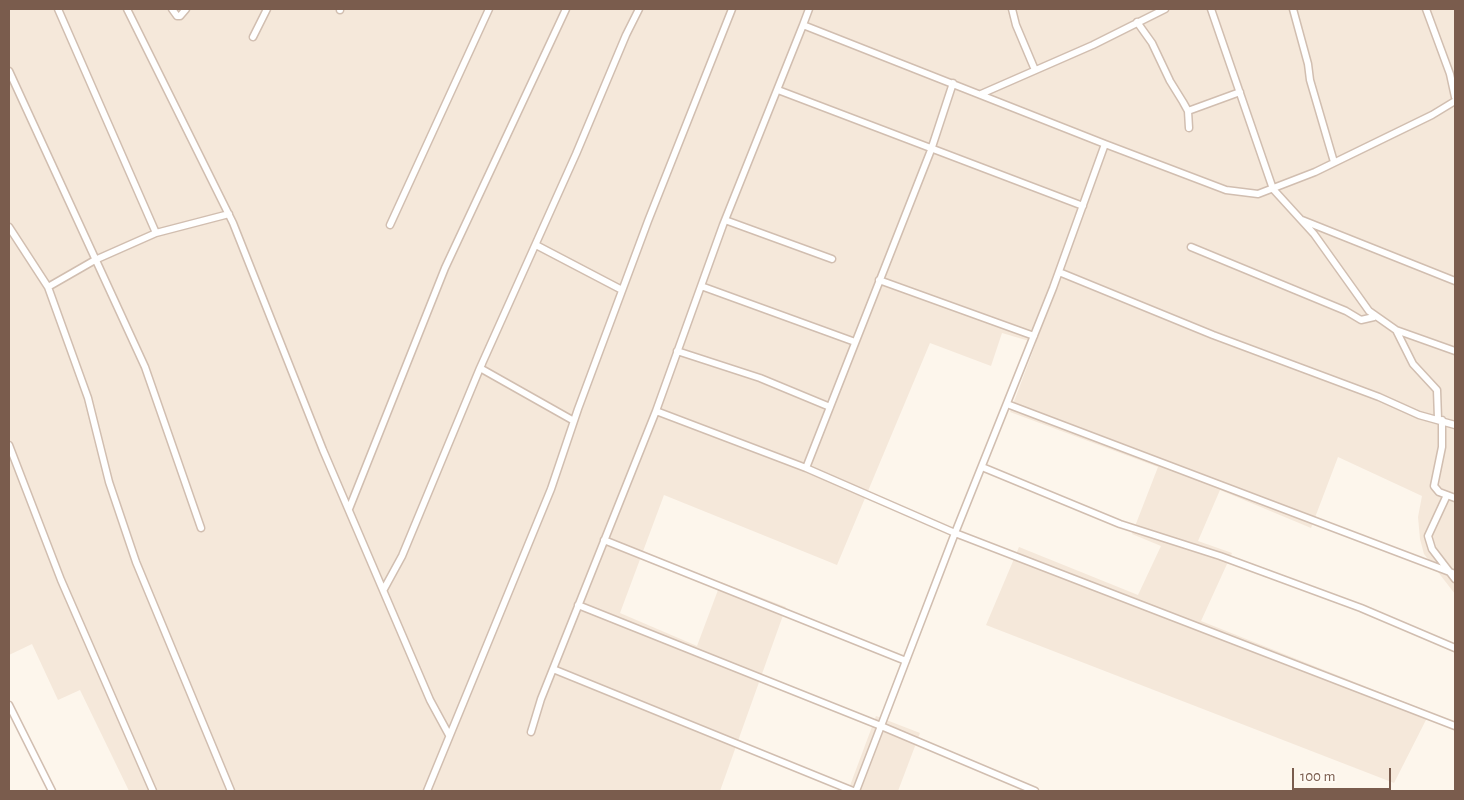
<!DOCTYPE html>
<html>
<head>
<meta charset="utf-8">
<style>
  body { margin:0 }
  #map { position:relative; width:1464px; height:800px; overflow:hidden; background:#fdf6ec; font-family:"Alegreya Sans",sans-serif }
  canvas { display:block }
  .frame { position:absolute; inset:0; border:10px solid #7a5c4d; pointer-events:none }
  .scale { position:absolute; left:1292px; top:768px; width:99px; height:22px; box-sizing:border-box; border:2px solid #7a5c4d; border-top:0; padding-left:6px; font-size:15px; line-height:18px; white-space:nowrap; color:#7a5c4d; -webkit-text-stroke:4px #fffaf3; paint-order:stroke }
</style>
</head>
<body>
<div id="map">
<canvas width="1464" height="800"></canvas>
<div class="frame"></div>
<div class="scale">100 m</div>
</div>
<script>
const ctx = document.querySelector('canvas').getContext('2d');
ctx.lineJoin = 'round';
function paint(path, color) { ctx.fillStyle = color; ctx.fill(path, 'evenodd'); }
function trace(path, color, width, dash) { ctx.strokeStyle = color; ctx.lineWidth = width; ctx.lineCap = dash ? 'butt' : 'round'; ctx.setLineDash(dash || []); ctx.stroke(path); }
paint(new Path2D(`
  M9,9h1446v585l-31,-40 -4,-15 -2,-22 4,-21 -84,-39 -27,71 -91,-38 -22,51 34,12 -31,68 229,91 -36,71 -408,-158 33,-78 119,48 23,-49 -29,-12 26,-67 -148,-55 26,-69 -34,-10 -11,33 -61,-23 -93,222 -173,-70 -44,118 77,33 24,-64 65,25 -66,184h-591l-49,-101 -22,10 -26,-56 -23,11z
  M876,716l44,17 -22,58h-50z`), '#f5e8da');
const minor = new Path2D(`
  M58,9l98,224 73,-19
  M127,9l106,214 90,227 107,250 19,35
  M172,9l5,7h3l6,-7
  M809,9l-6,16 302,119 -52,144 -98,245 -99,258
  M1012,9l4,16 19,45
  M1211,9l62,180 41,45 55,77 27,19 17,34 24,26 1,29
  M1293,9l15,55 2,16 24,82
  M1426,9l24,65 5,23
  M340,10v-1
  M1137,22l15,21 18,38 13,21 5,9 1,17
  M253,37l14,-28
  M9,71l136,296 56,161
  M953,83l-22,67 -125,318 149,65 500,193
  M778,90l305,116
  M981,94l112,-49 72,-36
  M1188,111l52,-19
  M1105,144l121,46 32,4 57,-22 117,-57 23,-14
  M725,220l107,39
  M1302,220l153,61
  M390,225l99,-216
  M9,227l39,60 47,-27 61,-27
  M536,245l86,45
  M1191,247l155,64 15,9 13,-3
  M1059,272l154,63 166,62 40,18 36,10
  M879,280l155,56
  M701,286l154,56
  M48,287l40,111 21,84 27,80 95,229
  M1396,330l59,21
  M677,351l83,27 70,29
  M482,364l-2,4 94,53
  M1007,404l448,170
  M656,411l67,-186 80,-200
  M1442,420v27l-8,39 5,6 16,6
  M9,445l52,135 92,211
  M982,467l138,57 100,32 141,52 94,40
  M1447,495l-19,41 4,13 23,30
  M349,509l96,-241 121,-259
  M604,540l302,121
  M384,589l18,-33 78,-188 96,-214 50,-119 13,-26
  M578,605l303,121 154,65
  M553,669l300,122
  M9,705l43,86
  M531,732l10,-33 115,-288 150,57
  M427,791l124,-302 27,-80 70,-188 84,-212`);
trace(minor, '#d1beb0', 9);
trace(minor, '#fff', 6);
</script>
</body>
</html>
